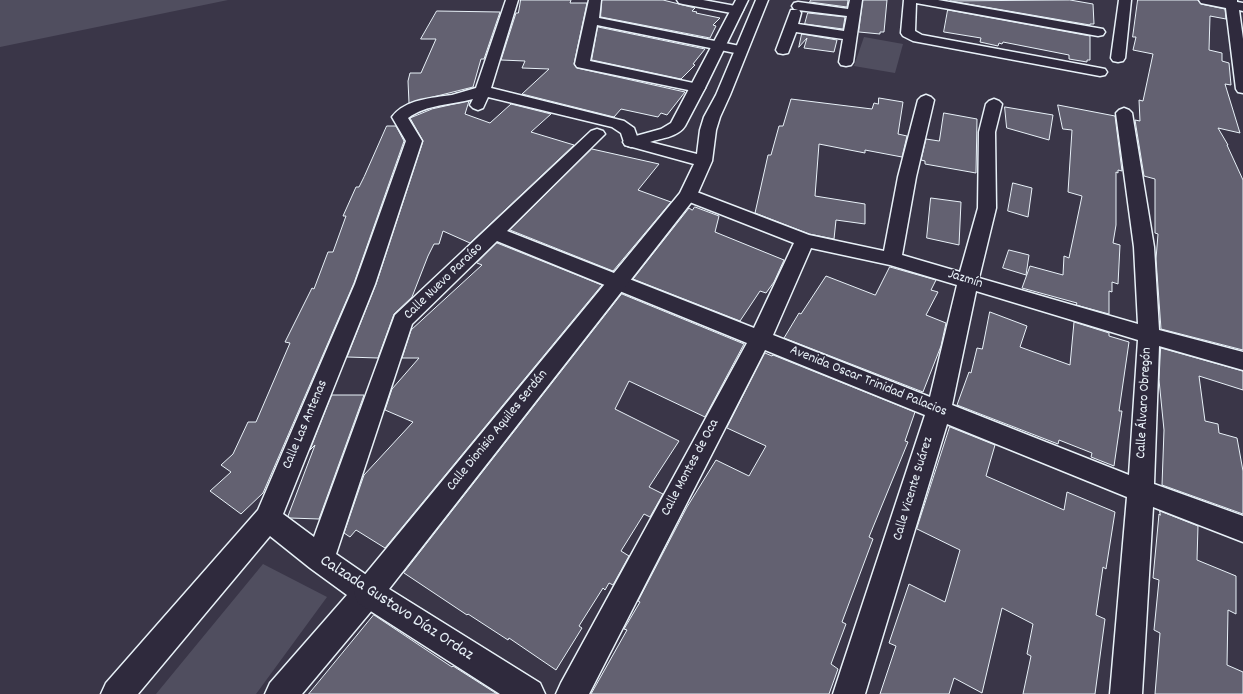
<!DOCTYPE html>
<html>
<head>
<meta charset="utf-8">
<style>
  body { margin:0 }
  canvas { display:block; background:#3a3648 }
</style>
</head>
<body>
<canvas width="1243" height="694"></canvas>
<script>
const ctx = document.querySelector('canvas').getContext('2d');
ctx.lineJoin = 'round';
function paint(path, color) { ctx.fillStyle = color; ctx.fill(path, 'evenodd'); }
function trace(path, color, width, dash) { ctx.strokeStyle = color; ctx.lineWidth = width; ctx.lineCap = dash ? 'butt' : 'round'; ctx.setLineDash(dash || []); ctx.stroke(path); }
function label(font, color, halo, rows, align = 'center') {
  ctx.font = font + ' Dekko,sans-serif'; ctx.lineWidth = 3; ctx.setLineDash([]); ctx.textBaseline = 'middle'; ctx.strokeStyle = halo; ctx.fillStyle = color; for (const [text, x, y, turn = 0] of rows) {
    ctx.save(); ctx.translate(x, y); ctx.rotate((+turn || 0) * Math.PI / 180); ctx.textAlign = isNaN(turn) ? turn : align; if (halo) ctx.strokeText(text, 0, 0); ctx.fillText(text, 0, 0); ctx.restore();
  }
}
paint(new Path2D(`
  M0,0h228l-228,47z
  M864,37l39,7 -8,29 -41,-7z
  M263,564l64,33 -71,97h-100z`), '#504e5f');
const building = new Path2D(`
  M521,0h50l-1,3h17l-13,61 3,4 108,24 -18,23 -6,-2 -3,4 -37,-8 -7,8 -92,-23 27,-25 -27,-1 3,-7 -24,-1 15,-47h2z
  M602,0h61l32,8 -3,3 5,1 -1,1 24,5 -7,7 3,1 -6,12 -109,-21z
  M811,0h37l-1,7 -37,-5z
  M863,0h24l-3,32h-4v2l-21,-2z
  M1070,0l23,4 1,20h-4v1l-140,-24z
  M1138,0h60l3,4 24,5 1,10 -16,-3 -1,34 13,3v8l7,2 2,22 -6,-1 15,49 -22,-5 10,17h-1l16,35v170l-82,-21 -5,-70 2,-25 -3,-1v-54l-11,-3 -9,-56 5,1 -1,-21 4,1 10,-47 -20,-4 3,-13h-3z
  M948,10l142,26v24h-3v2l-18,-3v-4l-66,-13 -1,2 -3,-1 -1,3 -18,-4 1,-4 -37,-6z
  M437,11l63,1 -16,47h-3l-8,28 -64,16 -1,-22 2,-8h11l15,-34h-15z
  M808,13l37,4 -2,12 -38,-5z
  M598,27l107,22 -12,15 2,1 -14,14 -89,-19z
  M802,34l35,6 -3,12 -30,-4 3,-10 -8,9z
  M879,98l24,4 -5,32 9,2 -5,21 -37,-7v3l-46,-9 -4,52 50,8v20l-29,-4 -2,19 -25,-5 -54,-21 13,-58h3l8,-29h4l8,-27 81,10 2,-6 4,1z
  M469,101l-4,13 25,9 21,-19 40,10 -20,18 43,13 -104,98 -27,-12 -4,13h-5l-6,12 -16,41 -18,17 -16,44 -31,-1 29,-73 47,-143 -13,-23 22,-9z
  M1058,105l57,11 7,55 -4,-1v3l-2,-1v53l-3,18 7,2 -2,39 -6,-2v10l-3,-1v23l-33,-9 1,-2 -55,-15 8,-22 33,9 1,-19 5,2 13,-62 -14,-4 4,-62 -9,-1z
  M1005,107l48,8 -4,25 -42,-12z
  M944,113l33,6 -1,54 -51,-9v-3l-4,-1 5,-21 13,2z
  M387,126h9l8,15 -50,142 -91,210 -22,21 -31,-23 21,-19 -10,-7 12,-11 15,-32h8l34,-79 -5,-1 27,-54 2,1 14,-37h5l13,-36h-3l13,-29h3l5,-10z
  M592,149l67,15 -21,26 33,12 -58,69 -103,-41z
  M1013,183l19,5 -4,29 -20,-6z
  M931,198l30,4 -2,43 -32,-7z
  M695,207l24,9 -4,16 69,28 -10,22 -8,11 -6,-2 -20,30 -107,-42 56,-71 3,2z
  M497,243l105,42 -217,263 -29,-18 -6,7 -6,-4 20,-58 49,-53 -28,-12 7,-21 27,-31h-17l9,-28 71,-65 -5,-2z
  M1009,250l20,5 -3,20 -23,-7z
  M890,267l46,13 -5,10 7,2 -12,23 20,8 -5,23 -18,46 -139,-54 15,-25 2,1 25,-38 49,19z
  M622,294l122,50 -39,73 -76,-36 -14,28 64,32 -30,46 14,7 -13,23 -6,-3 -23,37 8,5 -16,29 -4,-2 -4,7 -2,-2 -24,38 3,2 -26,42 -47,-32 -1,2 -40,-26 -1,1 -63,-42z
  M990,312l37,14 -7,21 50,18 4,-43 35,11v3l20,6 -10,69h3l-8,55 -23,-9 1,-4 -33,-13 -1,4 -101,-39 12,-33 2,1 6,-25 5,1z
  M1161,348l82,23v19l-44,-14 6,45 13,3 1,9 18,5 6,33v43l-81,-29 2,-55 -5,-50z
  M765,353l7,3 1,-1 142,57 -10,29 3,1 -39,95 4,2 -31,83 4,2 -15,40 7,5 -9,25h-238l36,-64 -3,-1 16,-27 -2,-1 49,-94 29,-47 33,16 17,-30 -39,-18z
  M332,395h32l-45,124 -29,-1 -2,-2 27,-71 -5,5z
  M950,427l45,18 -9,31 78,34 3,-18 48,20 -9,57 -3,-2 -7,48 9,4 -10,75h-72l8,-38 -4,-2 6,-30 -31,-16 -20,85 -28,-15 -5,16h-69l16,-48 -7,-3 20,-59 36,18 15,-52 -43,-21z
  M1160,511l38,15 -1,34 39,16v38l-8,-4 -1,55 16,7v22h-88l5,-61 -6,-3 5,-50 -6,-2 6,-64 1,1z
  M374,615l78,52 1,-1 44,28h-188z`);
paint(building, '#636171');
trace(building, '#e8f1f8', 1);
const street = new Path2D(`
  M506,0h12l-27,88 133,33 10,7 5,14 -2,3 -6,2 -6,-2 -4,-12 -9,-6 -124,-30 -5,11 -5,2 -5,-2 -3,-3 3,-6c-22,6 -46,5 -65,19l14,23 -47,143 -92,230 31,23 81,-222 196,-184 6,-2 6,2 2,3 -98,97 247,97 40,-85 -112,-44 -3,-4 3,-4 6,-1 6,1 115,44 75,16 14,-74 20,-77 3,-3 5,-2 5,2 3,3 -18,77 -14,78 58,17 18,-64 1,-76 7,-28 3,-3 5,-2 5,2 3,3 -7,28 1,76 -17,70 159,46 -4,-77 -18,-134 3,-3 5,-2 5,2 3,3 22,134 5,83 84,22v18l-84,-24 -5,138 89,32v26l-90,-35 -11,187h-32l17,-197 -180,-73 -82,270h-32l92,-279 -160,-65 -176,344h-33l5,-11 186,-340 -250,-102 -85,83 -76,230 42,29 4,10 -4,10 -76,91h-37l5,-11 77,-88 -37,-27 -40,-32 -132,158h-37l5,-11 152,-173 97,-226 51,-143 -14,-24c13,-18 40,-19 60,-22 8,-2 16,-5 24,-7zM811,248l79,17 67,20 -27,112 -157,-62zM976,291l162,49 -9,135 -177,-70z
  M589,0h12l-2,18 141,28 5,1 2,3 -2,3 -5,1 -143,-29 -7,36 108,23 5,1 2,3 -2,3 -5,1 -121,-25 -2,-3z
  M677,0h26l38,7 2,3 -2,3 -4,1 -54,-10 -4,-1z
  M850,0h12l-9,62 -2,3 -5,1 -5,-1 -2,-3 4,-23 -47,-7 -8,21 -5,1 -5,-1 -2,-3 15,-40h8l2,3 -3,11 46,7 3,-15 -49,-6 -4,-1 -2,-3 2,-3 4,-1 50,7z
  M904,0h34l165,29 2,3 -2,3 -5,1 -182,-33 -1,28 7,4 178,33 5,1 2,3 -2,3 -5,1 -187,-35 -10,-5 -2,-3z
  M1119,0h12l-6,58 -2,3 -5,1 -5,-1 -2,-3z
  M1199,0h38v2l6,1v8l-4,-1 4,29v54l-5,-1 -2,-3 -10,-81 -25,-5z`);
const secondary = new Path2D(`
  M736,0h12l-43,88 -20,38c-7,11 -23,12 -35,16l47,12 3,-24 4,-13 12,-22 40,-95h12l-38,95 -10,22 -4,13 -4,31 -15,34 -308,394 151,94 5,11h-45l-142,-91 -4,-10 4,-10 322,-390 14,-29 -69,-19 -2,-3 2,-3 36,-10 10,-6z`);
trace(street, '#e8f1f8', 3);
trace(secondary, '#e8f1f8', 3);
paint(street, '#2f2a3d');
paint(secondary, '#2f2a3d');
label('14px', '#e8f1f8', '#2f2a3d', [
  ["Jazmín",965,280,17],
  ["Calle Nuevo Paraíso",444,282,-44],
  ["Avenida Oscar Trinidad Palacios",868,382,22],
  ["Calle Álvaro Obregón",1145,403,-87],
  ["Calle Las Antenas",306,425,-67],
  ["Calle Dionisio Aquiles Serdán",498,431,-51],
  ["Calle Montes de Oca",691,468,-62],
  ["Calle Vicente Suárez",914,489,-73]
]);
label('17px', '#e8f1f8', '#2f2a3d', [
  ["Calzada Gustavo Díaz Ordaz",396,609,33]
]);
</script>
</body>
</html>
